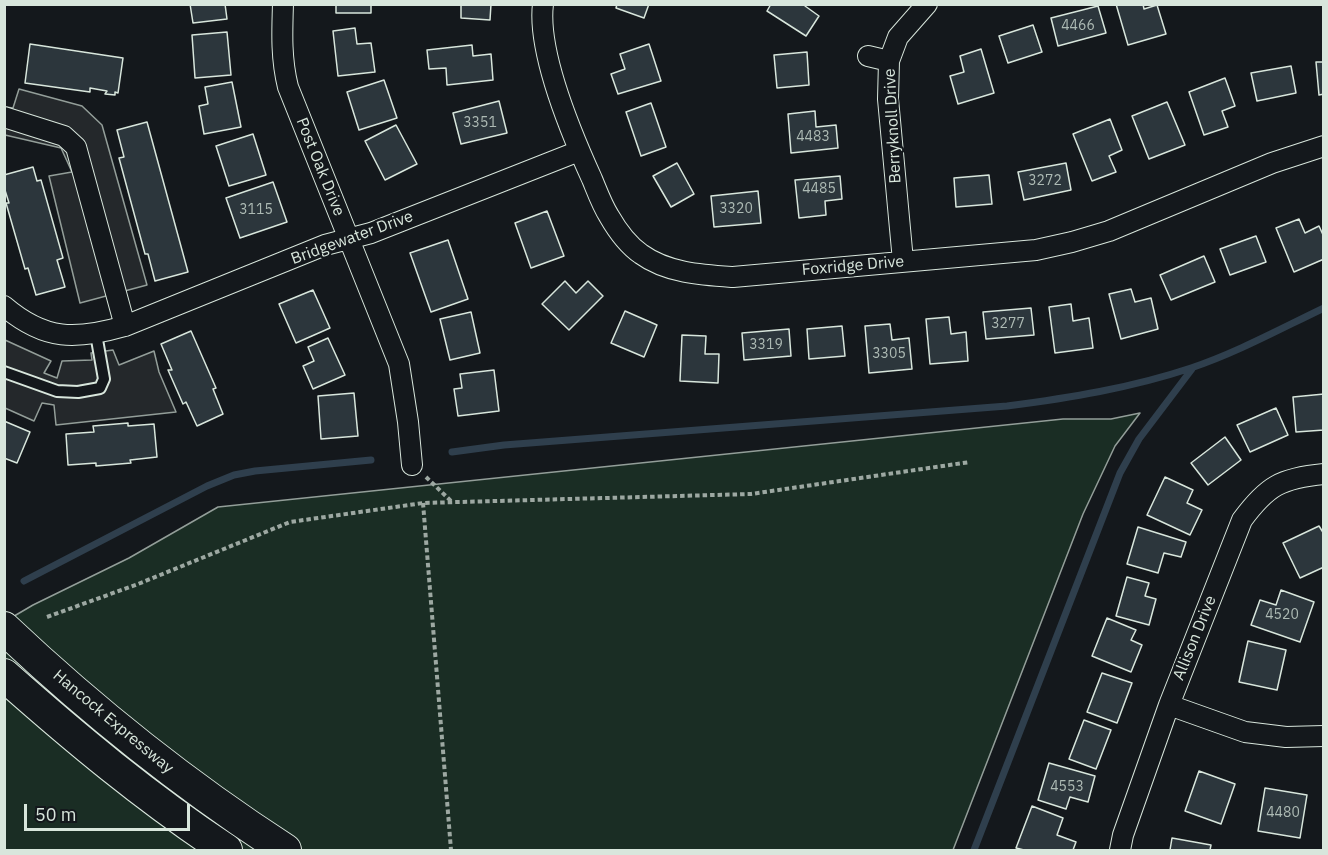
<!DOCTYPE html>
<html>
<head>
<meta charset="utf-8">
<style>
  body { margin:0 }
  #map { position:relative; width:1328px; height:855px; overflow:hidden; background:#14181c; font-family:"IBM Plex Sans",sans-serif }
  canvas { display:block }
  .frame { position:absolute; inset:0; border:6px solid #d8e6dc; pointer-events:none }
  .scale { position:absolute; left:24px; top:804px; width:166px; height:27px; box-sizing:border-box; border:3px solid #d8e6dc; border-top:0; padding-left:8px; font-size:18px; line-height:21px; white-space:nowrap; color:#d8e6dc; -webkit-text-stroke:4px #14181c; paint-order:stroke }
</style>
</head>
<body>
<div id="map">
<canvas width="1328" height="855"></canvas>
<div class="frame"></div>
<div class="scale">50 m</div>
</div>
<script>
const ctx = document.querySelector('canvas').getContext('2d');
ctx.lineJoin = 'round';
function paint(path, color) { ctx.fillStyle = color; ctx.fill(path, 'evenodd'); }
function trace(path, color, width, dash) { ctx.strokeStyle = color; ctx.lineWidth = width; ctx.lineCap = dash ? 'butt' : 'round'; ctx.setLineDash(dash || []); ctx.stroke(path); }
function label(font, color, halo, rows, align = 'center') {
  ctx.font = font + ' "IBM Plex Sans",sans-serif'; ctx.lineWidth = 4.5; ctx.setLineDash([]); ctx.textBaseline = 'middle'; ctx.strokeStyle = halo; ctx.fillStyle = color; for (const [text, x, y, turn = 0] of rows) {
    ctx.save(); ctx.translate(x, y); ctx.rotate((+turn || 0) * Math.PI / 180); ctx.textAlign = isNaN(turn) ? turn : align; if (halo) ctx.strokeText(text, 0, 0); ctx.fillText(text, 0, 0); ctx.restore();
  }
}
const green = new Path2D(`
  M1140,413l-25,33 -32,68 -130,336h-948l-1,-228 29,-17 96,-47 89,-51 845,-88h48z`);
paint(green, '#1a2d24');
trace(green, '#939e99', 1.5);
const parking = new Path2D(`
  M19,89l63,17 20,19 45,160 -67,18 -31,-127 23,-4 -11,-24 -56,-13v-28l8,1z
  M5,340l46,21 -7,12 13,5 5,-17 30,-1 -1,-7 22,-3 6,15 35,-14 5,21 17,40 -120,13 -2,-20 -12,-2 -8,18 -29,-13z`);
paint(parking, '#24282b');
trace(parking, '#939e99', 1.5);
trace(new Path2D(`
  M452,452l52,-7 503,-39c62,-8 124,-18 184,-38 45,-15 89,-39 133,-60
  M24,581l183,-95 27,-11 21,-4 116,-11
  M974,850l146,-377 19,-34 53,-70`), '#2f3f4d', 7);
const building = new Path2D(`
  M190,4h35l2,15 -34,4z
  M336,4h35v9h-35z
  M461,4h30l-1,16 -29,-2z
  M617,4h32l-5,14 -28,-10z
  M771,4h34v2l14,10 -13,20 -39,-25z
  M1116,4h27l1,5 13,-4 9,29 -38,11z
  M1098,6l8,27 -48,13 -7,-28z
  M1033,25l9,27 -34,11 -9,-27z
  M355,28l2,16 14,-1 4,29 -37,4 -5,-45z
  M227,32l4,43 -36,3 -3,-43z
  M30,44l93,14 -5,35 -3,-1v3l-10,-1 2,-3 -17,-3v4l-65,-9z
  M649,44l12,37 -43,13 -7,-20 14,-5 -5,-15z
  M472,45l1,11 18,-2 2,26 -46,5 -1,-17 -17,1 -2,-19z
  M981,49l13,44 -36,11 -8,-28 14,-4 -4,-16z
  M807,52l2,33 -32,3 -3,-33z
  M1316,62h8v32l-5,1z
  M1291,66l5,27 -39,8 -6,-28z
  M1225,78l10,28 -13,5 6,16 -24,8 -15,-43z
  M384,80l13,38 -38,12 -12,-38z
  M232,82l9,45 -37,7 -5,-28 9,-2 -3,-17z
  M499,101l8,32 -46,11 -8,-31z
  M1167,102l18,43 -36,14 -17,-43z
  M651,103l15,44 -25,9 -15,-44z
  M815,111l1,16 20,-2 2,23 -47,5 -3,-39z
  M1110,119l12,31 -13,6 7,16 -24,9 -19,-47z
  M147,122l41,150 -33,9 -7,-27h-3l-26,-96 5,-1 -7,-27z
  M396,125l21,39 -32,16 -20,-39z
  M253,134l13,41 -37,11 -13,-40z
  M677,163l17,31 -23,13 -18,-31z
  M1066,163l5,27 -47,10 -6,-28z
  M33,167l4,14 4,-1 22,78 -6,2 8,27 -29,8 -8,-27 -3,1 -19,-66h3l-5,-16v-12z
  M989,175l3,29 -36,3 -2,-29z
  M840,176l2,23 -17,2 1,14 -27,3 -4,-38z
  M273,182l14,40 -47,16 -14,-40z
  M758,191l3,32 -47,4 -3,-31z
  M547,211l17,45 -33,12 -16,-45z
  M1299,219l6,14 14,-7 5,11v22l-30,13 -18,-44z
  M1256,236l10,26 -36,13 -10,-26z
  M448,240l20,59 -37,13 -21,-59z
  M1204,256l11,26 -44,18 -11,-25z
  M565,281l11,12 12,-12 15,15 -34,34 -27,-26z
  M1131,289l4,13 16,-4 7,31 -37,10 -12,-45z
  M313,290l17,38 -34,15 -17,-39z
  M1071,304l2,17 16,-3 4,30 -38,5 -6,-46z
  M1031,308l3,27 -48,4 -3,-27z
  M625,311l32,14 -13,32 -33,-14z
  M471,312l9,41 -30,7 -10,-41z
  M949,317l2,17 15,-2 2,29 -38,3 -4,-45z
  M890,324l2,16 17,-2 3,31 -43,4 -4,-47z
  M842,326l3,30 -36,3 -2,-30z
  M789,329l2,27 -47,4 -2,-27z
  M191,331l25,57 -3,1 10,25 -26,12 -11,-24 -3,2 -15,-34h4l-11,-26z
  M682,335l24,1 -1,18h14l-1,29 -38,-2z
  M328,338l17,37 -32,14 -10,-23 11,-5 -6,-14z
  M494,370l5,41 -41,5 -4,-27 8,-1 -2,-14z
  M354,393l4,43 -37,3 -3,-43z
  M1324,394v36l-28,2 -3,-35z
  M1276,408l12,27 -38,17 -13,-27z
  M4,421l26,11 -13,31 -13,-5z
  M128,423v3l26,-2 3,33 -27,3 1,3 -35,3v-3l-28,2 -2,-31 28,-2 -1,-6z
  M1225,437l16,23 -33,25 -17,-22z
  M1165,477l28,13 -6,13 15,7 -12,25 -43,-20z
  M1319,526l5,8v33l-24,11 -17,-35z
  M1138,527l48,15 -5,15 -17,-4 -6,20 -31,-9z
  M1127,577l22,6 -4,13 11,3 -7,26 -33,-9z
  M1281,590l33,12 -14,40 -49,-17 9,-25 16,5z
  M1107,618l29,12 -5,10 11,5 -11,27 -39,-16z
  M1248,641l38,9 -9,40 -38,-8z
  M1102,673l30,10 -15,40 -30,-11z
  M1084,720l27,10 -15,39 -27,-10z
  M1049,763l46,13 -7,26 -18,-5 -4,12 -28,-9z
  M1199,771l36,13 -14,40 -36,-13z
  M1265,788l42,7 -7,43 -42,-7z
  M1032,806l31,12 -6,17 19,7 -3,8h-49l-8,-2z
  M1172,838l39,7 -1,5h-40z`);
paint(building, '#2c363c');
trace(building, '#d8e6dc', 1.5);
const lane = new Path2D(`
  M4,372l53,19 21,1 22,-4 4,-9 -8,-45`);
const street = new Path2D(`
  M283,4c-1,29 -2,55 5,83l111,277 9,58 4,43
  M543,4c-6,48 29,131 49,175 5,12 10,26 17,37 8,14 19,29 32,38 26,19 61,21 92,23l303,-27 36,-8 37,-11 163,-68 52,-17
  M868,56l21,5
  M4,117l60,19 12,11 49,179
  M903,261l-15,-162 1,-38 9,-24 29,-33
  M4,306c41,35 72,34 121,20l200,-81 46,-12 208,-82
  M1169,705l76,27 41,5 38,-1
  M1120,850l3,-15 46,-130 73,-185c25,-34 39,-42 82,-46`);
const primary = new Path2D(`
  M4,628c89,84 179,156 281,222
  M4,675c71,63 143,123 222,175`);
trace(lane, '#d8e6dc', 14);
trace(street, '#d8e6dc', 22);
trace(primary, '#d8e6dc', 34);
trace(new Path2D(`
  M426,477l25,24
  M423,503l28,347
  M47,617l91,-33 152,-62 133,-19 328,-9 219,-32`), '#9da8a2', 4, [4.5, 3]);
trace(lane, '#14181c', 10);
trace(street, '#14181c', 20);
trace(primary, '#14181c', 32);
label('14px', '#adbab4', null, [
  ["4466",1078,26],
  ["3351",480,123],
  ["4483",813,137],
  ["3272",1045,181],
  ["4485",819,189],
  ["3320",736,209],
  ["3115",256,210],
  ["3277",1008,324],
  ["3319",766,345],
  ["3305",889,354],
  ["4520",1282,615],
  ["4553",1067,787],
  ["4480",1283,813]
]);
label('16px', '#d8e6dc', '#14181c', [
  ["Berryknoll Drive",893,126,-93],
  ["Post Oak Drive",320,167,68],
  ["Bridgewater Drive",352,238,-20],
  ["Foxridge Drive",853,266,-5],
  ["Allison Drive",1195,638,-68],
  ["Hancock Expressway",113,722,40]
]);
</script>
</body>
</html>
